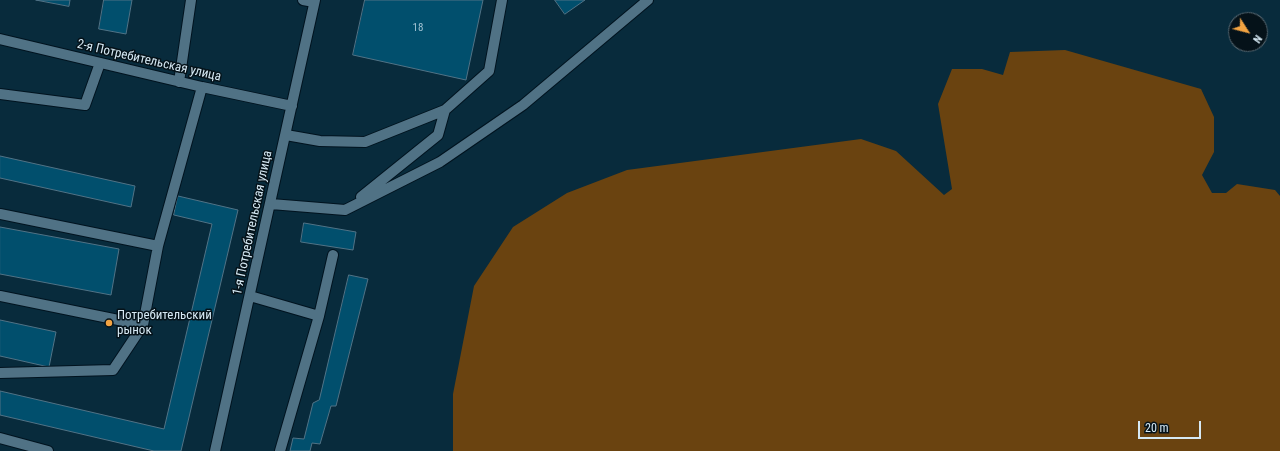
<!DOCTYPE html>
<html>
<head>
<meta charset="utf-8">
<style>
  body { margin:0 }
  #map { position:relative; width:1280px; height:451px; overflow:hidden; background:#082b3c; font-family:"Roboto Condensed",sans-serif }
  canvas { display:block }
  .north { position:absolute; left:1228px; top:12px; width:40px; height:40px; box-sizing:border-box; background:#051219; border:1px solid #596871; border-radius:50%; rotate:126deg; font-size:11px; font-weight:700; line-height:16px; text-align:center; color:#d6e9f4 }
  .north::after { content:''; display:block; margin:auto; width:14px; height:18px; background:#f3a442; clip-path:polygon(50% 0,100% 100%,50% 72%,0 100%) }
  .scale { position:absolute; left:1138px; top:421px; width:63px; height:18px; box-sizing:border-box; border:2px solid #d6e9f4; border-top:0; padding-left:5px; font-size:12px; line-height:14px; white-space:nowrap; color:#d6e9f4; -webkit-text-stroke:3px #051219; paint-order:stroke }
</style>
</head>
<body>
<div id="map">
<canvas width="1280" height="451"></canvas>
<div class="north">N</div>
<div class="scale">20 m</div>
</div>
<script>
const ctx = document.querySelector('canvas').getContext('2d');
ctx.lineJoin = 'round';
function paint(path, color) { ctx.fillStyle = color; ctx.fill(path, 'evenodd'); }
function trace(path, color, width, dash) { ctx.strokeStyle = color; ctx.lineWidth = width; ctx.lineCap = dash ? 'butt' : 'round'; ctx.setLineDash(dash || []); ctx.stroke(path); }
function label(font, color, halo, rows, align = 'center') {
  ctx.font = font + ' "Roboto Condensed",sans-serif'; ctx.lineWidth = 3; ctx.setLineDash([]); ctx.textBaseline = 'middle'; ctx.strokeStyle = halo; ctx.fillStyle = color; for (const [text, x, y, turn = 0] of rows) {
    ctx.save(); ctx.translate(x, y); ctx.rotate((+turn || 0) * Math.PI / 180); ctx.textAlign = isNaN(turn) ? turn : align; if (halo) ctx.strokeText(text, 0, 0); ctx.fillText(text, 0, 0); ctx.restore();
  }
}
paint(new Path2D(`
  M1065,50l136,39 13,28v35l-12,23 10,18h14l11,-9 38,6 5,6v255h-827v-57l21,-108 39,-59 54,-34 60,-23 234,-31 35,12 48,44 8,-6 -14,-85 14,-35h30l21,6 7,-23z`), '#6a4310');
const building = new Path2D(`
  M36,0h34l-1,6z
  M104,0h28l-6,34 -27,-5z
  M365,0h118l-17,80 -113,-25z
  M555,0h30l-20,14z
  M0,156l135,30 -4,21 -131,-29z
  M178,196l60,14 -57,241h-27l-154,-36v-24l164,38 48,-205 -38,-9z
  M304,223l52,9 -3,18 -52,-8z
  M0,227l119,22 -8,46 -111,-21z
  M349,275l19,4 -32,127h-5l-11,38 -8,-1 -2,8h-20l3,-13 11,1 9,-36 6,-3z
  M0,320l56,12 -7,35 -49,-11z`);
paint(building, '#014f6d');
trace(building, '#517386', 1);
const minor = new Path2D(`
  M303,0l11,2
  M0,39l202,48 90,19
  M179,82l12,-82
  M0,94l85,11 15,-42
  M286,135l34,6 45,1 80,-32 44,-39 13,-71
  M361,197l77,-62 7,-25
  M271,204l74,6 95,-48 83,-57 125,-105
  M0,214l158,32
  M0,296l143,29
  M250,296l69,20 -39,135
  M319,316l14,-61
  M0,373l113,-3 30,-45 15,-79 44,-159
  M0,438l48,13
  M215,451l100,-451`);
trace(minor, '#00131f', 12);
trace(minor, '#507285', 10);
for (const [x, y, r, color] of [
  [109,323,4,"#f3a442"]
]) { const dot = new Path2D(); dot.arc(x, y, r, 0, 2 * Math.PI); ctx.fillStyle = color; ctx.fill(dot); trace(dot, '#051219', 1.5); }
label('11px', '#a1c2d2', null, [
  ["18",418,28]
]);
label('13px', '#d6e9f4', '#051219', [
  ["2-я Потребительская улица",149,61,13],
  ["1-я Потребительская улица",253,223,-78]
]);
label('13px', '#d6e9f4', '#051219', [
  ["Потребительский",117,316],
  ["рынок",117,331]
], 'left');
</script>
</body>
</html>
